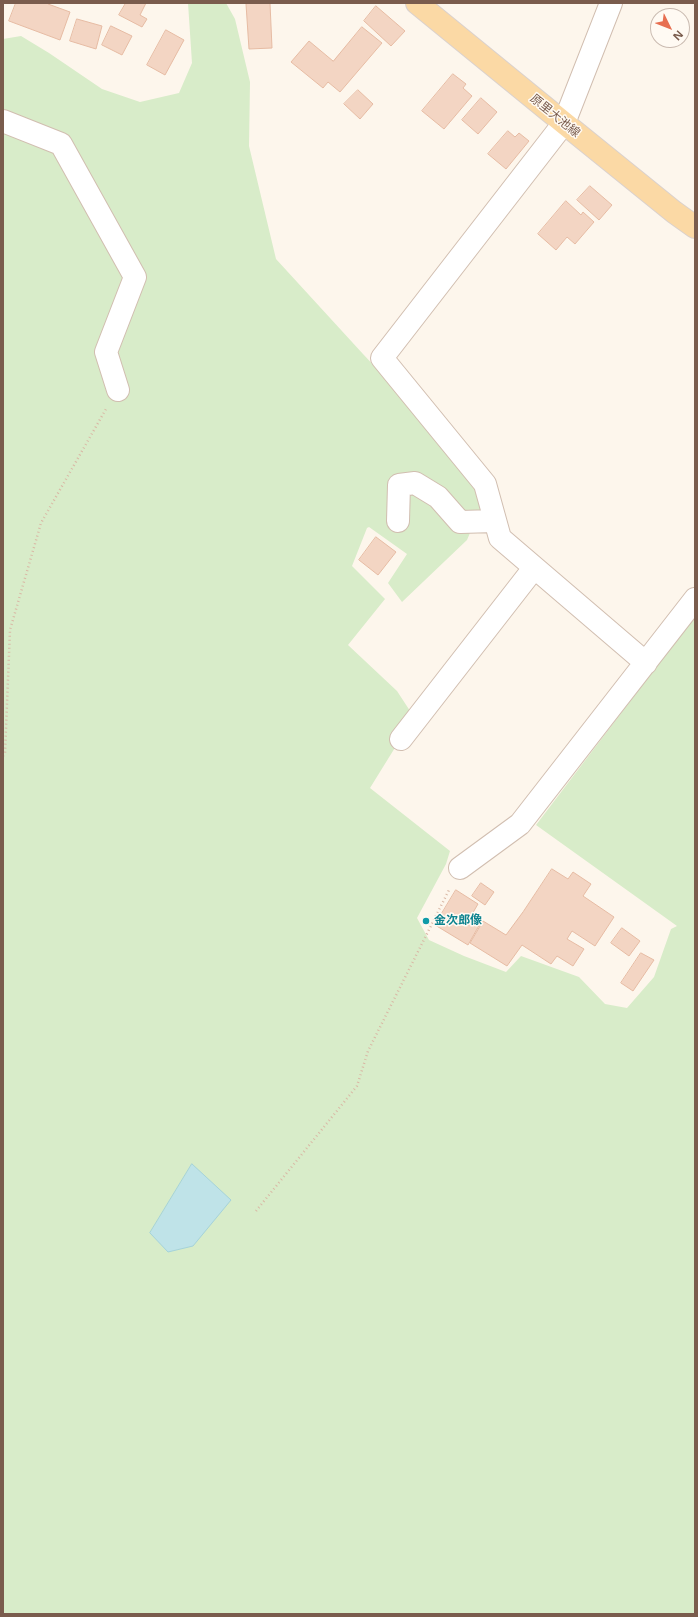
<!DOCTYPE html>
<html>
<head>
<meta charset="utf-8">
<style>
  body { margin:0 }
  #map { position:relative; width:698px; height:1617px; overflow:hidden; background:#fdf6ec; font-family:"Open Sans",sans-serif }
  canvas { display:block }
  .frame { position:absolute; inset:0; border:4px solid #7a5c4d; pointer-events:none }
  .north { position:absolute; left:650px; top:8px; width:40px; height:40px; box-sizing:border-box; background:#fffaf3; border:1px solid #cabbb1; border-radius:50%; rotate:133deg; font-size:11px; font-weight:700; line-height:16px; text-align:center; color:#7a5c4d }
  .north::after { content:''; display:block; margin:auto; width:14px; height:18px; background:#e76f51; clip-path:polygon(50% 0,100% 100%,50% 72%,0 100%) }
</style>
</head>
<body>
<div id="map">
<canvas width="698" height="1617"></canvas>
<div class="frame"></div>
<div class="north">N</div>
</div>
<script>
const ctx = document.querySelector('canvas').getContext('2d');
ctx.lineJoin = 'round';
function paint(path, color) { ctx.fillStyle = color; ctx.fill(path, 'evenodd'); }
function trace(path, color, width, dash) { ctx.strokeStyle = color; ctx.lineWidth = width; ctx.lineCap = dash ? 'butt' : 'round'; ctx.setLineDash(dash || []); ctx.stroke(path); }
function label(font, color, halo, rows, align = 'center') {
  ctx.font = font + ' "Open Sans","Noto Sans JP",sans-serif'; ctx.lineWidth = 3; ctx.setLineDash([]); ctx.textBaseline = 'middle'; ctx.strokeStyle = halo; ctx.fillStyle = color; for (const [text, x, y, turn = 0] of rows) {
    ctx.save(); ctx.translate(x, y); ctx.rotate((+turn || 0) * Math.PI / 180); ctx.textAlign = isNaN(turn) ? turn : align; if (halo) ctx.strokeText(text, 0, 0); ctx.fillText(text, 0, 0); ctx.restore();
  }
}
paint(new Path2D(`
  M188,3h38l9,16 15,63 -1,64 27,113 87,95 78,83 45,58 -19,45 -65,62 -14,-19 19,-29 -38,-27 -2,1 -15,38 33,33 -37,46 49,46 17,26 -44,71 80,63 -4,13 -29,54 12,22 35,16 42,16 15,-16 58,21 26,27 22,4 27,-31 17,-48 6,-3 -141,-101 159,-209v998h-692v-1575l18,-3 28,17 53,36 38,13 39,-9 13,-30z`), '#d8ecc9');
const water = new Path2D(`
  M192,1164l39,36 -38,46 -25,6 -18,-19z`);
paint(water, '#bfe3e8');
trace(water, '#a5d3da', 1);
const building = new Path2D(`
  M16,3h32v1l22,8 -10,28 -51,-19z
  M126,3h20l-6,12 7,4 -5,8 -23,-12z
  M270,3l2,45 -23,1 -3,-45z
  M376,6l29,25 -14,15 -27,-25z
  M77,19l25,7 -6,23 -26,-8z
  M111,26l21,10 -10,19 -20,-10z
  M362,27l20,16 -42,49 -12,-10 -5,6 -32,-26 18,-21 24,20z
  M166,30l18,10 -19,35 -18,-10z
  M453,74l13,10 -3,4 9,8 -28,33 -22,-18z
  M358,90l15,14 -13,15 -16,-15z
  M481,98l16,14 -19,22 -16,-14z
  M508,131l7,6 4,-4 10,8 -23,28 -18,-15z
  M590,186l22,19 -13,15 -22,-20z
  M566,201l15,14 2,-3 11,10 -19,22 -8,-7 -11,13 -18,-16z
  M376,537l20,15 -18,23 -19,-15z
  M552,869l16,10 5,-7 18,12 -8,12 31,21 -19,29 -23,-15 -5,8 17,10 -11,17 -16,-10 -6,8 -29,-19 -15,21 -37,-23 13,-22 23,14 17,-23z
  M481,883l13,9 -9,13 -13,-9z
  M456,890l22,14 -7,12 10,6 -13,23 -33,-20z
  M622,928l18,13 -11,15 -18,-13z
  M641,953l13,7 -21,31 -12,-8z`);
paint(building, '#f3d5c3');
trace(building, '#e6bba3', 1);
const minor = new Path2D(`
  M611,3l-47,120 -182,235 103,126 15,54 146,125
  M3,121l58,23 74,133 -29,75 12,38
  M398,521l1,-36 16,-2 23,14 22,25 35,-1
  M401,739l133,-171
  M460,868l60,-44 175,-225`);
const major = new Path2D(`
  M417,3l147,120 110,89 21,15`);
trace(minor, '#d1beb0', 24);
trace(major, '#dad1cd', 24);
trace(new Path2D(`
  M3,756l2,-3 5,-123 31,-107 65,-114
  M256,1211l101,-125 11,-35 82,-163`), '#d9b8a5', 2.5, [1, 3]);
trace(minor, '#fff', 22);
trace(major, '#fbd9a5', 22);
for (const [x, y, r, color] of [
  [426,921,4,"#0f9aa8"]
]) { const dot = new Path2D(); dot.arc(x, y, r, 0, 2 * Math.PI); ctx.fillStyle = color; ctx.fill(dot); trace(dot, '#fffaf3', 1.5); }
label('12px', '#7a5c4d', '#fffaf3', [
  ["原里大池線",555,116,39]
]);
label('bold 12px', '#0d838f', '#fffaf3', [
  ["金次郎像",434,921]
], 'left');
</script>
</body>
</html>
